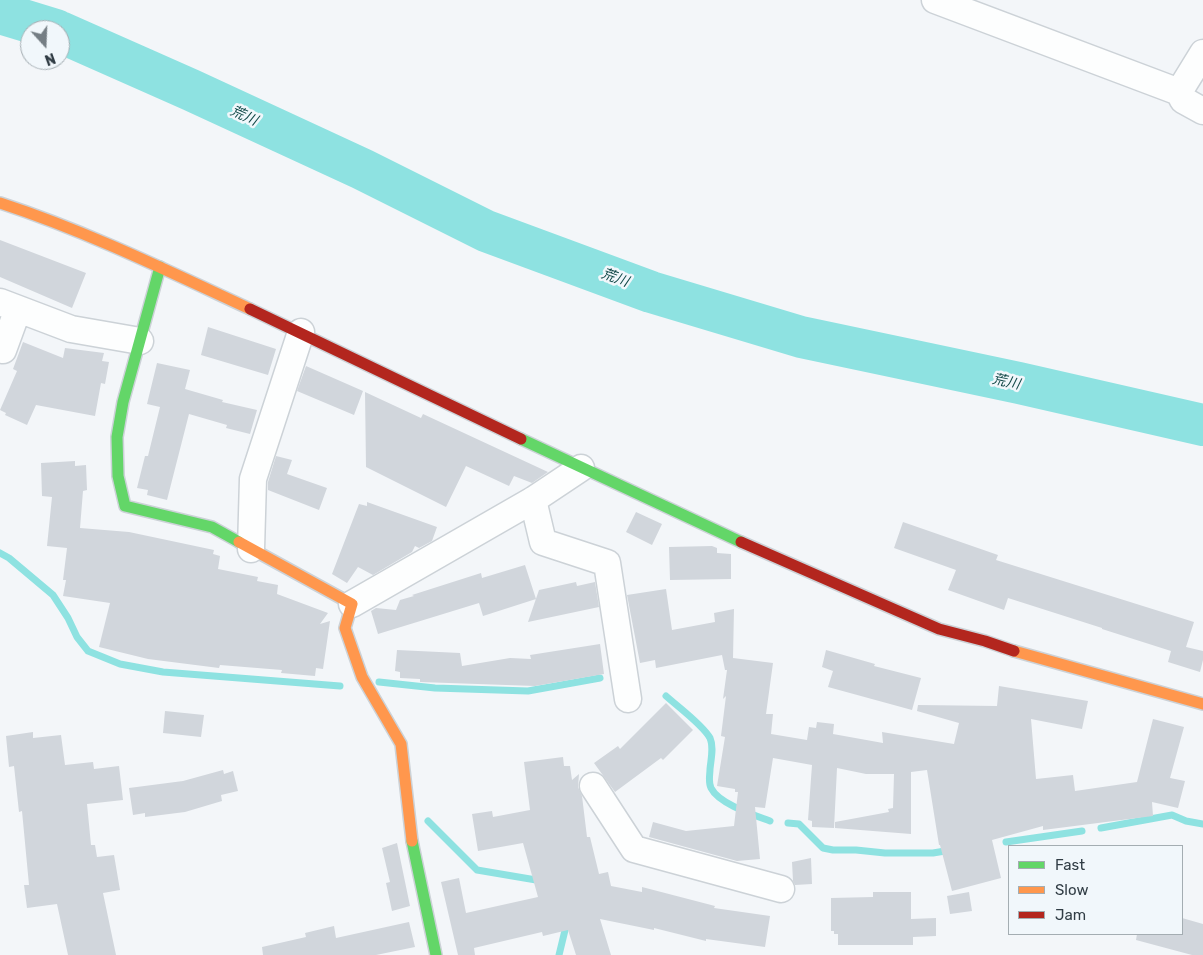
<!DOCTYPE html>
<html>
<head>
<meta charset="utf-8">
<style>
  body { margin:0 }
  #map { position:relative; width:1203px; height:955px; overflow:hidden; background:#f3f6f9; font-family:Rubik,sans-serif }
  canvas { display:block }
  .legend { position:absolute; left:1008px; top:845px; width:175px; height:90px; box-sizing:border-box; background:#f1f7fb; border:1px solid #a4adb2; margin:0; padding:6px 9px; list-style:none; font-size:15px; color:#313d45 }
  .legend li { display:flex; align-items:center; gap:10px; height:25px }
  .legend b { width:25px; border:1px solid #a4adb2 }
  .north { position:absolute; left:20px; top:20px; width:50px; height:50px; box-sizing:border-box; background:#f1f7fb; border:1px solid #a4adb2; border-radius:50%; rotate:160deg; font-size:14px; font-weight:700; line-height:20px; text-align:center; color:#313d45 }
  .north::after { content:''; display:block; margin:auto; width:18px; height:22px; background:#757e84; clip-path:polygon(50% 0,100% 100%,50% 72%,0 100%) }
</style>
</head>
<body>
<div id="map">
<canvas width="1203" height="955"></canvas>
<ul class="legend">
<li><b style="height:6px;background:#63d668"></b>Fast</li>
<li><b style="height:6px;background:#ff974d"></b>Slow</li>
<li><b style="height:6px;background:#b3261e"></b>Jam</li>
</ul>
<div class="north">N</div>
</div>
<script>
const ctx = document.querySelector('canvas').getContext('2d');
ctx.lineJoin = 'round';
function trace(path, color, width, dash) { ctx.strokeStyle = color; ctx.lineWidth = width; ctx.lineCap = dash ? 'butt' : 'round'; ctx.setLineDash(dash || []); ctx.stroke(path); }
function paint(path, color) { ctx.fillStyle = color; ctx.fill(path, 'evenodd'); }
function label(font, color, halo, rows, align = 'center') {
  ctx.font = font + ' Rubik,"Noto Sans JP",sans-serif'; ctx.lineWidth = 5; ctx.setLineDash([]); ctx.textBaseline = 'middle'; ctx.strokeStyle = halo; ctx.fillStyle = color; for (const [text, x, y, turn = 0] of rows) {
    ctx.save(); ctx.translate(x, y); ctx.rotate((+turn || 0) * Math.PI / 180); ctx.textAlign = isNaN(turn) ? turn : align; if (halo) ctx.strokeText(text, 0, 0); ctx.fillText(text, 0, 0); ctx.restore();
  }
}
trace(new Path2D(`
  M0,553l9,5 44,37 15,23 9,19 11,14 32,13 43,8 177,14
  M379,682l56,6 93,3 72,-13
  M666,696c11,10 37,29 44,42 4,9 1,21 0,31 0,6 -2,13 1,19 8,16 43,27 59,33
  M428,821l49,49 65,11
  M788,823l11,1 24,24 10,2h23l29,3h48l18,-3
  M1101,828l71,-13 14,6 17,3
  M1006,842l76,-11
  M559,955l8,-33`), '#8ee2e1', 7);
trace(new Path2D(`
  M0,13l56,17
  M60,32l131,58 171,79 124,62 165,61 150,45 218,46 184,42`), '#8ee2e1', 42);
paint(new Path2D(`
  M0,240l86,33 -14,35 -72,-31z
  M208,327l68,22 -8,26 -67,-20z
  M23,342l40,16 2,-10 39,5 -2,8 7,1 -4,22 -4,-1 -6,33 -59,-11 -9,20 -22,-10 1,-2 -6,-3 17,-39 -4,-2z
  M157,363l33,7 -5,19 38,11 -1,2 35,8 -7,24 -24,-6 1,-3 -38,-11 -22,86 -20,-5 1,-5 -11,-2 8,-32h3l12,-49 -13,-3z
  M306,366l57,25 -9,24 -57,-24z
  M365,392l56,26 2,-4 125,58 -16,11 -18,-7 -5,10 -43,-20 -20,41 -80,-40z
  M276,456l16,4 -5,14 40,14 -8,22 -51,-20v-8z
  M75,461v5l11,-1 1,25 -4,1 -3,37 49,4 85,18 -1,4 7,2 -2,13 40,8 -1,4 21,4 -1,9 51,19 -8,11 10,-3 -7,48 -7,-1 -1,8 -34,-3 1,-3 -62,-5 -1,3 -71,-9 -49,-12 11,-44 -47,-7 3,-16h-3l4,-32 -20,-2 5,-49 -10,-1 -1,-33z
  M367,502l70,25 -5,14 -13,7 -4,-2 -3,6 -39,23 -15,-8 -11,16 -15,-9 27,-70 8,2z
  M636,512l26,12 -10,21 -26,-13z
  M903,522l95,33 -2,5 198,62 -8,25 17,4v9l-3,12 -32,-10 3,-11 -69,-22v-1l-94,-30 -4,12 -56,-20 8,-20 -62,-22z
  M712,546l5,2v5l14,1v25l-61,1 -1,-33z
  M525,565l11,34 -53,17 -4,-13 -101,31 -7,-23 5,-3 20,2 4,-10 14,-4 -2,-1 69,-22 1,5z
  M576,582l1,4 18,-4 4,25 -71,15 11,-32z
  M666,589l6,41 43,-8 -1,-9 20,-4 -1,49 40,5 -7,51h7l-2,20 36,6 2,-13 7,1 1,-6 17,2 -1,10 50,9 -1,-11 72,12 5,-21 -42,-12 1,-6 79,1 2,-20 89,15 -6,28 -51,-10 5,60 37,-4 2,16 62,-9 16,-63 31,8 -14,51 15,3 -7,27 -26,-6 1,14 -110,14v-4l-51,14 9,38 -49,13 -12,-46h-1l-12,-75 -16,2v62l-76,-6v-6l54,-10 -1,-3 5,-1 1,-34h-28l-29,-6 -3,60 -22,-1v-6l-4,-1 4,-55 -39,-7 -8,50 -10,-1 5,52 -23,2 -88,-24 4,-15 33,9 48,-5 4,-34h-3v-3l-18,-3 8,-49 -4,-1 5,-40 -3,3 4,-29h-2l-3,-15 -66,13 -1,-8 -15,3 -13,-68z
  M600,644l4,30 -69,12 -115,-4v-3l-20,-1v-6l-5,-1 2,-21 63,3 2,13 48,-8 21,1 -1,-4z
  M826,650l49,14 -1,2 47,12 -9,32 -84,-23 5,-16 -11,-4z
  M666,703l27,27 -30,30 -2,-2 -46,34 -21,-29 24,-17 2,3z
  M165,711l39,4 -3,22 -38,-4z
  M33,732v6l28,-3 4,30 28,-3 1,7 25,-3 4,34 -36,4 4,41h4l2,12 17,-2 6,35 -17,3 13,62h-48l-11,-51 -30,4 -3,-23h5l-7,-74 -3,1 -5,-46 -5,1 -3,-31z
  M563,757l1,9h6l2,14 7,-6 -1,13 4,9 5,41h3l9,37 9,-2 3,14 31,6v-5l73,19 -1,2 56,8 -5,31 -59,-8v2l-52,-13v2l-54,-11 11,36h-35l-8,-25 -25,6 -1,-4 -68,16 1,7h-17l-17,-73 18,-4 7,35 72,-16 -15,-54 -45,8 -6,-37 20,-3 1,6 37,-7 -6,-48z
  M223,770l1,4 9,-3 5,20 -17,4 1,6 -37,11 -40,5v-4l-12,2 -4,-27 54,-7z
  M397,843l13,63 -18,5 -6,-28 4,-1 -8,-34z
  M811,858l1,26 -17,1 -2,-4 -1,-19z
  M873,892h38v27l25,-1v18l-23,1v8h-75v-11h-4v-3h-3v-33l42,-1z
  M969,892l3,19 -22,3 -3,-18z
  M1182,918l21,6v31h-11l-56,-15 1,-6h45z
  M409,922l6,25 -39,8h-113l-1,-8 44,-10 -1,-4 29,-7 2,12z`), '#d1d6dc');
const street = new Path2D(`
  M935,0l244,92 24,-39
  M1179,92l4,8 20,11
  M0,302l71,27 69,12
  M3,350l15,-41
  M533,500l10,42 64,21 21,136
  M251,549l2,-70 48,-147
  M352,604l181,-104 48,-32
  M593,786l41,63 147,40`);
const fast = new Path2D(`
  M160,267l-37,135 -6,35 1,39 7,30 87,21 27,15
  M521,439l220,103
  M412,841l24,114`);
const slow = new Path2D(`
  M0,203c86,28 168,68 250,106
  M239,542l113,62 -7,24 17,49 39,67 11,97
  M1014,651l189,53`);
const jam = new Path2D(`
  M250,309l271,130
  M741,542l198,87 46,12 29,10`);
trace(street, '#ccd2d7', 29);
trace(fast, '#ccd2d7', 14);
trace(slow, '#ccd2d7', 14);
trace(jam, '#ccd2d7', 14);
trace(street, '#fdfefe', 26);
trace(fast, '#63d668', 11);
trace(slow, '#ff974d', 11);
trace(jam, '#b3261e', 11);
label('italic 14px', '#104746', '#f1f7fb', [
  ["荒川",244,116,24],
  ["荒川",615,278,20],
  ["荒川",1006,382,12]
]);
</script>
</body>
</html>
